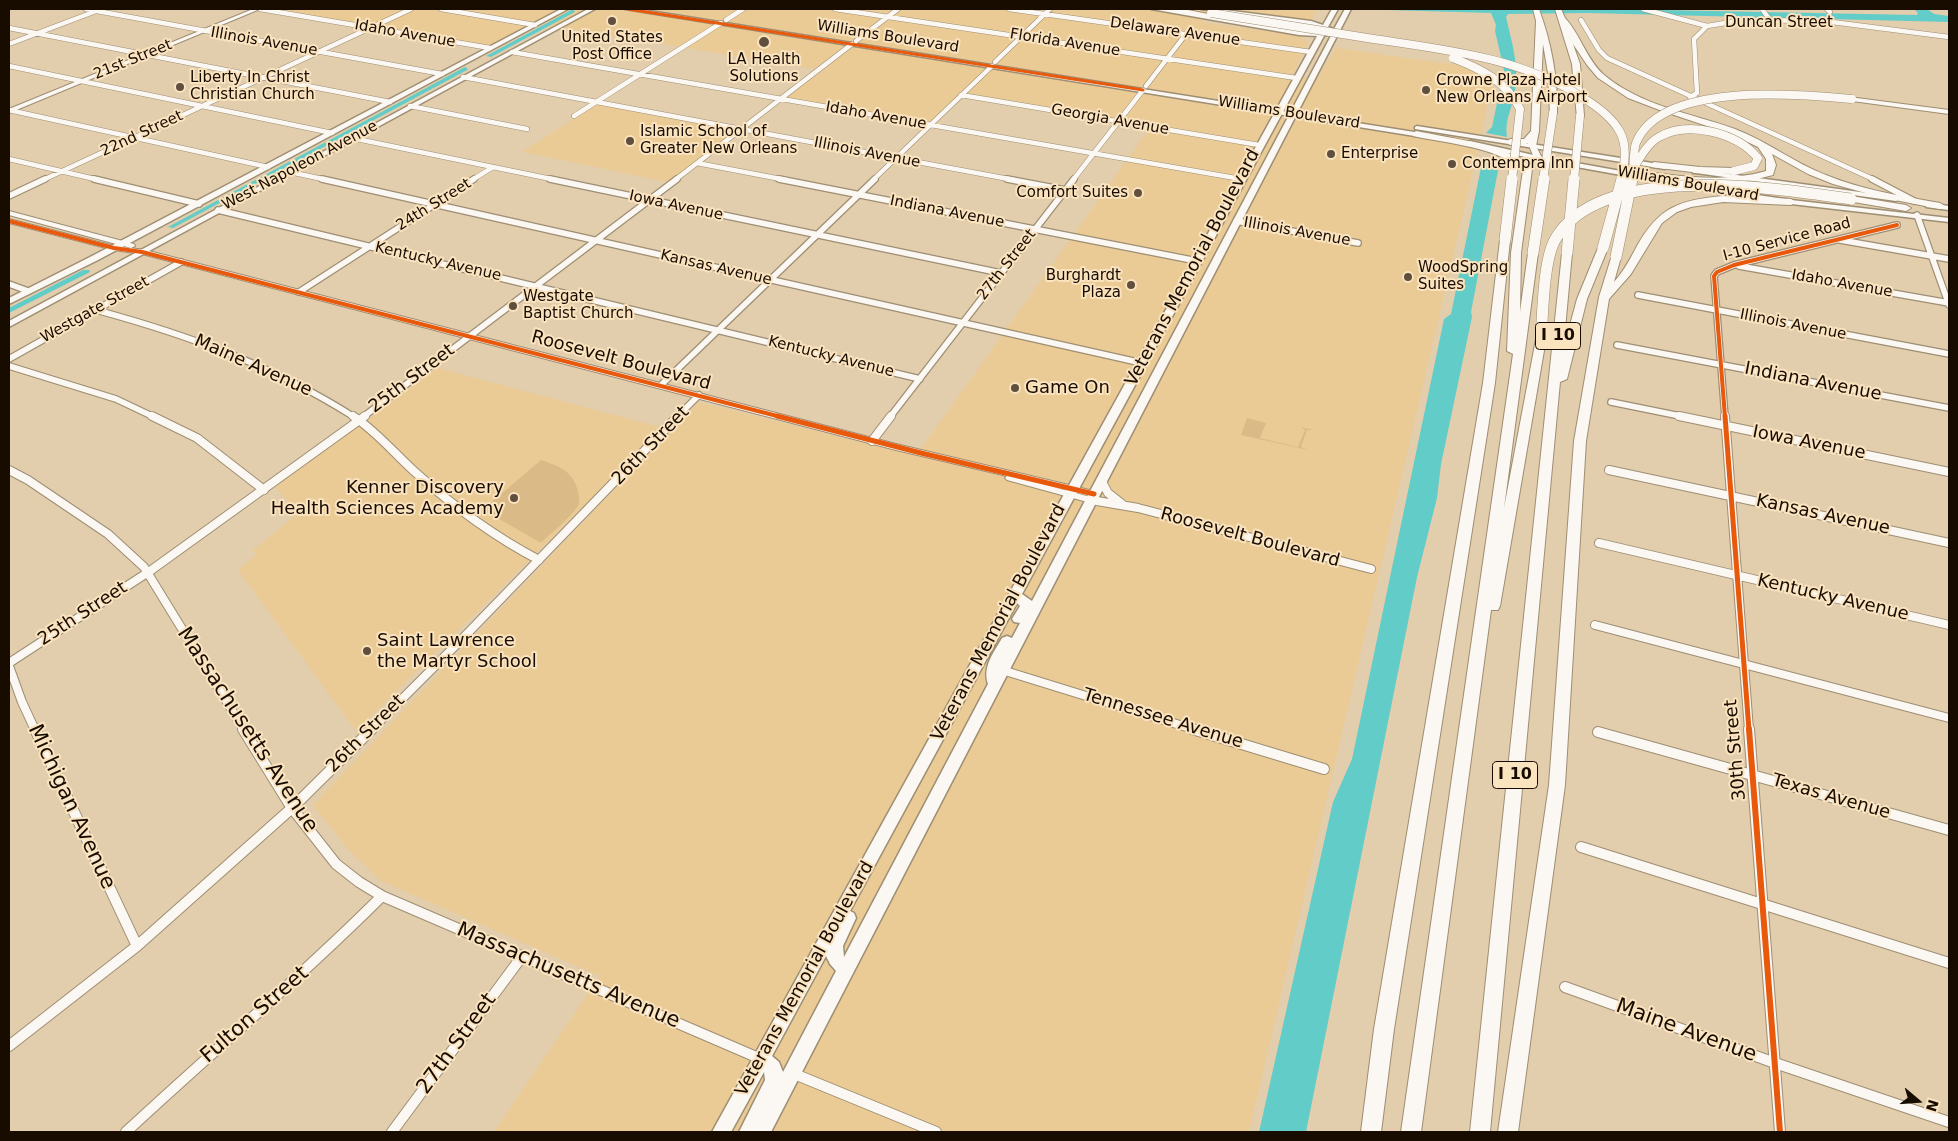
<!DOCTYPE html>
<html>
<head>
<meta charset="utf-8">
<style>
  body { margin:0 }
  #map { position:relative; width:1958px; height:1141px; overflow:hidden; background:#e2cdac; font-family:"DejaVu Sans",sans-serif }
  canvas { display:block }
  .frame { position:absolute; inset:0; border:10px solid #180b00; pointer-events:none }
  .north { position:absolute; left:1893px; top:1076px; width:50px; height:50px; -webkit-text-stroke:4px #fae3bf; paint-order:stroke; rotate:108deg; font-size:14px; font-weight:700; line-height:20px; text-align:center; color:#180b00 }
  .north::after { content:''; display:block; margin:auto; width:18px; height:22px; background:#180b00; clip-path:polygon(50% 0,100% 100%,50% 72%,0 100%) }
</style>
</head>
<body>
<div id="map">
<canvas width="1958" height="1141"></canvas>
<div class="frame"></div>
<div class="north">N</div>
</div>
<script>
const ctx = document.querySelector('canvas').getContext('2d');
ctx.lineJoin = 'round';
function paint(path, color) { ctx.fillStyle = color; ctx.fill(path, 'evenodd'); }
function trace(path, color, width, dash) { ctx.strokeStyle = color; ctx.lineWidth = width; ctx.lineCap = dash ? 'butt' : 'round'; ctx.setLineDash(dash || []); ctx.stroke(path); }
function label(font, color, halo, rows, align = 'center') {
  ctx.font = font + ' "DejaVu Sans",sans-serif'; ctx.lineWidth = 4; ctx.setLineDash([]); ctx.textBaseline = 'middle'; ctx.strokeStyle = halo; ctx.fillStyle = color; for (const [text, x, y, turn = 0] of rows) {
    ctx.save(); ctx.translate(x, y); ctx.rotate((+turn || 0) * Math.PI / 180); ctx.textAlign = isNaN(turn) ? turn : align; if (halo) ctx.strokeText(text, 0, 0); ctx.fillText(text, 0, 0); ctx.restore();
  }
}
paint(new Path2D(`
  M271,9h880l50,10v3l100,14 8,7 -17,32 25,4 19,-31 129,18 27,17 -15,70 -228,979h-755l106,-156 -219,-95 -33,-32 -35,-44 385,-403 218,54 236,-331 -186,-31 -30,30 -151,-26 36,-28 -287,-47 -44,23z
  M1162,9h155l-8,17 -94,-7z
  M597,104l139,26 -68,52 -146,-30z
  M438,368l225,60 -307,303 -118,-161 20,-16 -6,-3 47,-38 -24,-26z`), '#ebcb95');
paint(new Path2D(`
  M1247,418l19,5 -6,15 38,9 7,-17 -4,-3 12,3h-6l-6,17 7,3 -67,-15z
  M541,460c18,6 32,11 37,31 1,5 2,11 0,15 -6,10 -28,28 -37,37l-54,-31v-6z`), '#dabb87');
paint(new Path2D(`
  M1353,9h254l310,6 1,-2 -4,-4h13l7,5 15,2v6l-362,-9 -79,1 -2,3c6,26 13,47 9,74 -2,15 -11,30 -8,46l-21,-4 6,-6 12,-57 -9,-39 1,-6 -5,-12z
  M1483,158l17,2 -29,152 1,5 -31,147 -4,34 -20,79 -111,555h-47l74,-330 19,-43 92,-440 7,-5z`), '#62cdc8');
paint(new Path2D(`
  M573,9l2,3 -84,45 -5,-1z
  M465,67l3,2 -1,1 -294,158 -5,-1z
  M83,270h6l1,2 -81,41v-5z`), '#62cdc8');
const minorFar3 = new Path2D(`
  M86,9l356,65
  M260,9l230,39
  M441,9l94,16
  M835,9l461,69
  M1009,9l302,43
  M1643,9l64,17
  M1762,9l8,11
  M1827,9l3,3
  M726,20l17,-11
  M1581,20l18,30 8,8 268,122
  M9,28l381,74
  M856,41l42,-32
  M9,44l87,-33
  M512,52l729,127
  M995,62l55,-53
  M9,66l323,67
  M463,77l551,103
  M1146,86l40,-52
  M961,95l298,50
  M1690,97l7,-4 -3,-54 13,-13 37,-6 80,1 125,16
  M410,106l117,23
  M9,110l259,57
  M574,116l147,-93
  M352,138l204,42
  M9,159l90,21
  M697,163l89,17
  M290,172l37,8
  M43,180l368,-171
  M472,180l21,-13
  M675,180l177,-136
  M873,180l119,-114
  M1073,180l70,-90`);
const minorFar2 = new Path2D(`
  M94,179l105,25
  M322,179l820,184
  M550,179l451,94
  M779,179l418,82
  M1007,179l58,11
  M1872,179l42,22
  M9,196l36,-17
  M218,210l702,169
  M1917,215l32,90
  M1236,221l122,22
  M1840,240l109,19
  M1739,266l210,37
  M9,284l19,7
  M299,292l175,-113
  M1638,295l311,59
  M96,310c92,25 178,56 258,107
  M1617,345l332,63
  M9,359l172,-97
  M9,366l107,33 38,18
  M661,385l214,-206
  M1611,402l74,15
  M363,417l314,-238
  M677,417l22,-22
  M890,417l184,-238
  M1725,417l-11,-141 3,-4 17,-7 163,-40`);
const minorFar1 = new Path2D(`
  M152,416l45,22 67,52
  M353,416c23,15 41,37 62,56 38,34 78,64 124,88
  M1679,416l270,56
  M1725,416l24,314
  M872,441l19,-25
  M9,470l19,10 80,54 36,33 100,163
  M1609,470l340,73
  M1101,480l7,13 14,11
  M1091,500l47,8 233,61
  M1599,543l350,82
  M1595,625l354,93
  M9,663l141,-92 215,-155
  M9,666l13,36 13,28
  M1002,670l194,60
  M371,730l91,-91 216,-223`);
const minor = new Path2D(`
  M35,729l102,217
  M243,729l49,79 44,56 23,18 23,14 379,163
  M1192,729l132,40
  M1749,729l31,403
  M1598,732l351,98
  M1581,847l368,116
  M1565,987l210,76 174,59
  M9,1046l128,-100 155,-138 80,-79
  M792,1073l144,59
  M126,1132c85,-79 174,-154 256,-236
  M392,1132l131,-177`);
const tertiary = new Path2D(`
  M253,9h7l-251,104v-4z
  M9,211l125,33 1,2 -4,2 -122,-33z
  M9,219l105,27 31,4 751,194 173,41 28,7 2,2 -5,3 -48,-12 48,13 2,2 -2,2 -3,1 -84,-23 -2,-2 2,-2 -111,-26 -754,-196 -28,-4 -105,-27z`);
const secondary = new Path2D(`
  M561,9h7l-470,251 -89,44v-6l83,-42z
  M588,9h7l-586,318v-6z
  M625,9h12l790,125 3,2 -3,2z
  M1417,126l248,39 4,2 -4,2 -250,-40v-2z
  M1470,141l68,15 149,27 4,2 -4,2 -149,-27 -70,-16v-2z
  M1693,169l203,28 4,2 -4,2 -200,-28h-3z
  M1705,187l86,13 158,18v4l-158,-18 -83,-13 -4,-2z
  M1926,203l23,3v4l-23,-3z`);
const primary = new Path2D(`
  M1151,9h13l135,22 20,1 2,-3 -11,-4 -109,-16h16l94,12 12,4 9,-16h6l-10,18 6,2 11,-20h6l-580,1123h-32l26,-52 -1,-8 -33,60h-19l605,-1096 -18,-1zM1326,31l7,1 -301,569 -10,-7 302,-558 6,-2 -4,-2zM1017,603l3,3 -8,13 2,3 6,1 -8,15 -5,-2 -5,2c-8,14 -20,29 -14,46l-144,273 -1,-11 13,-28 -2,-5 -4,-2zM826,956l4,8 6,7 -53,101 -4,-10 -7,-6z`);
const motorway = new Path2D(`
  M1169,9h14l30,6 -4,2 -37,-6z
  M1533,9h6c12,33 19,68 18,104l-7,2 -2,-42 -5,-29 -4,87 -3,15 6,12 -4,3 -4,-3 -6,-15 -18,2 -4,-3 4,-3h14l7,-8 5,-110z
  M1555,9h6l4,9c15,16 21,40 38,56 37,32 88,39 132,55 32,12 59,34 91,46 36,15 76,21 114,28l5,3 -5,3 -60,-12 -47,-13 -25,-10 -36,-20 4,11 -3,10 -20,5 -36,4 -93,-9 -1,-2 4,-3c47,5 93,14 139,1v-12l-8,-12 -27,-13 -69,-23 -34,-13 -30,-20 -11,-13 -14,-21 7,20 4,52 -7,2 -5,-54z
  M1849,97l100,13v4l-97,-13h-3z
  M1416,131c32,7 94,13 116,38l-11,84 -1,59 8,-59 5,-3 5,3 -34,255 32,-169 5,-3 5,3 -46,267 -2,4h-7l-70,522h-20l112,-778 -6,-3 4,-98 12,-83c-29,-24 -74,-26 -110,-34l-1,-2z
  M1654,162l46,5 34,1 4,3 -4,3 -34,-1 -49,-6 -1,-2z
  M1723,196l68,3 5,3 -5,3 -68,-3 -32,5 -14,5 -15,11 -31,51 -22,25 -23,142 -21,344 -47,347h-20l51,-347 25,-344 25,-144 13,-42 4,-1 5,3 -7,25c10,-11 16,-23 23,-36 22,-39 42,-46 86,-50z
  M1851,196l55,9 5,3 -5,3 -58,-10 -2,-2z
  M1505,237l5,3 -15,143 -101,646 -13,103h-20l13,-103 109,-646 17,-143z
  M1603,245l5,3 -21,51 -20,80 -7,3 -70,750h-20l92,-879 5,-3 5,3 -9,98 14,-52 21,-51z`);
trace(minorFar3, '#9e8e73', 5.5);
trace(minorFar2, '#9e8e73', 8);
trace(minorFar1, '#9e8e73', 10);
trace(minor, '#9e8e73', 12);
trace(tertiary, '#9e8e73', 2);
trace(secondary, '#9e8e73', 3);
trace(primary, '#9e8e73', 3);
trace(motorway, '#9e8e73', 2);
trace(minorFar3, '#fbf8f3', 4.5);
trace(minorFar2, '#fbf8f3', 5.5);
trace(minorFar1, '#fbf8f3', 8);
trace(minor, '#fbf8f3', 10);
paint(tertiary, '#fbf8f3');
paint(secondary, '#fbf8f3');
paint(primary, '#fbf8f3');
paint(motorway, '#fbf8f3');
const motorwayBridgeFar1 = new Path2D(`
  M1211,13c50,8 100,16 150,24 75,12 155,18 221,60 14,9 30,20 38,35 8,15 4,33 2,48
  M1453,58c28,11 53,23 67,51l-8,71
  M1635,166c6,-10 13,-23 24,-29 30,-17 78,-4 99,21l-4,8 -20,5
  M1543,180l10,-67
  M1574,180l6,-64
  M1632,180c2,-9 1,-30 4,-37 25,-62 162,-49 216,-44`);
const motorwayBridge = new Path2D(`
  M1505,240l7,-61
  M1603,248l19,-69
  M1533,253l11,-74
  M1567,253l7,-74
  M1616,257l16,-78
  M1541,339c2,-26 2,-80 15,-101 47,-77 220,-50 295,-39`);
trace(motorwayBridgeFar1, '#9e8e73', 9, []);
trace(motorwayBridge, '#9e8e73', 12, []);
trace(motorwayBridgeFar1, '#fbf8f3', 8);
trace(motorwayBridge, '#fbf8f3', 11);
trace(new Path2D(`
  M628,9l515,81`), '#e8590c', 3);
trace(new Path2D(`
  M9,221l105,27 28,4 639,165
  M1725,417l-11,-141 3,-4 17,-7 163,-40`), '#e8590c', 4);
trace(new Path2D(`
  M777,416l144,37 173,41
  M1725,416l24,314`), '#e8590c', 5);
trace(new Path2D(`
  M1749,729l31,403`), '#e8590c', 6);
for (const [x, y, r, color] of [
  [612,21,5,"#5f4f3c"],
  [764,42,6,"#5f4f3c"],
  [180,87,5,"#5f4f3c"],
  [1426,90,5,"#5f4f3c"],
  [630,141,5,"#5f4f3c"],
  [1331,154,5,"#5f4f3c"],
  [1452,164,5,"#5f4f3c"],
  [1138,193,5,"#5f4f3c"],
  [1408,277,5,"#5f4f3c"],
  [1131,285,5,"#5f4f3c"],
  [513,306,5,"#5f4f3c"],
  [1015,388,5,"#5f4f3c"],
  [514,498,5,"#5f4f3c"],
  [367,651,5,"#5f4f3c"]
]) { const dot = new Path2D(); dot.arc(x, y, r, 0, 2 * Math.PI); ctx.fillStyle = color; ctx.fill(dot); trace(dot, '#fae3bf', 2); }
label('15px', '#180b00', '#fae3bf', [
  ["Duncan Street",1779,23],
  ["Delaware Avenue",1175,32,8],
  ["Idaho Avenue",405,34,10],
  ["Williams Boulevard",888,37,9],
  ["Illinois Avenue",264,42,10],
  ["Florida Avenue",1065,43,9],
  ["21st Street",133,60,-22],
  ["Williams Boulevard",1289,113,9],
  ["Idaho Avenue",876,116,10],
  ["Georgia Avenue",1110,120,10],
  ["22nd Street",142,134,-25],
  ["Illinois Avenue",867,153,11],
  ["West Napoleon Avenue",300,166,-28],
  ["Williams Boulevard",1688,184,10],
  ["24th Street",434,205,-32],
  ["Iowa Avenue",676,206,12],
  ["Indiana Avenue",947,212,11],
  ["Illinois Avenue",1297,232,10],
  ["I-10 Service Road",1787,240,-15],
  ["Kentucky Avenue",438,262,13],
  ["27th Street",1007,265,-52],
  ["Kansas Avenue",716,268,13],
  ["Idaho Avenue",1842,284,10],
  ["Westgate Street",95,310,-29],
  ["Illinois Avenue",1793,325,11],
  ["Kentucky Avenue",831,357,14]
]);
label('15px', '#180b00', '#fae3bf', [
  ["United States",612,38,"center"],
  ["Post Office",612,55,"center"],
  ["LA Health",764,60,"center"],
  ["Solutions",764,77,"center"],
  ["Liberty In Christ",190,78],
  ["Christian Church",190,95],
  ["Crowne Plaza Hotel",1436,81],
  ["New Orleans Airport",1436,98],
  ["Islamic School of",640,132],
  ["Greater New Orleans",640,149],
  ["Enterprise",1341,154],
  ["Contempra Inn",1462,164],
  ["Comfort Suites",1128,193,"right"],
  ["WoodSpring",1418,268],
  ["Suites",1418,285],
  ["Burghardt",1121,276,"right"],
  ["Plaza",1121,293,"right"],
  ["Westgate",523,297],
  ["Baptist Church",523,314]
], 'left');
for (const [x, y, w] of [
  [1558,336,45],
  [1515,775,45]
]) { const box = new Path2D(); box.roundRect(x - w / 2, y - 13.5, w, 27, 4); ctx.fillStyle = '#fae3bf'; ctx.fill(box); trace(box, '#180b00', 1); }
label('bold 16px', '#180b00', null, [
  ["I 10",1558,336],
  ["I 10",1515,775]
]);
label('18px', '#180b00', '#fae3bf', [
  ["Veterans Memorial Boulevard",1193,268,-62],
  ["Roosevelt Boulevard",621,361,15],
  ["Maine Avenue",253,366,24],
  ["25th Street",412,379,-37],
  ["Indiana Avenue",1813,382,11],
  ["Iowa Avenue",1809,443,11],
  ["26th Street",651,446,-46],
  ["Kansas Avenue",1823,515,12],
  ["Roosevelt Boulevard",1250,538,15],
  ["Kentucky Avenue",1833,598,13],
  ["25th Street",83,614,-33],
  ["Veterans Memorial Boulevard",999,623,-62],
  ["Tennessee Avenue",1163,719,17],
  ["26th Street",366,734,-45],
  ["30th Street",1736,750,-95],
  ["Texas Avenue",1831,797,16],
  ["Veterans Memorial Boulevard",805,979,-61]
]);
label('18px', '#180b00', '#fae3bf', [
  ["Game On",1025,388],
  ["Kenner Discovery",504,488,"right"],
  ["Health Sciences Academy",504,509,"right"],
  ["Saint Lawrence",377,641],
  ["the Martyr School",377,662]
], 'left');
label('21px', '#180b00', '#fae3bf', [
  ["Massachusetts Avenue",247,730,57],
  ["Michigan Avenue",71,807,65],
  ["Massachusetts Avenue",568,976,23],
  ["Fulton Street",255,1015,-41],
  ["Maine Avenue",1686,1031,20],
  ["27th Street",457,1044,-54]
]);
</script>
</body>
</html>
